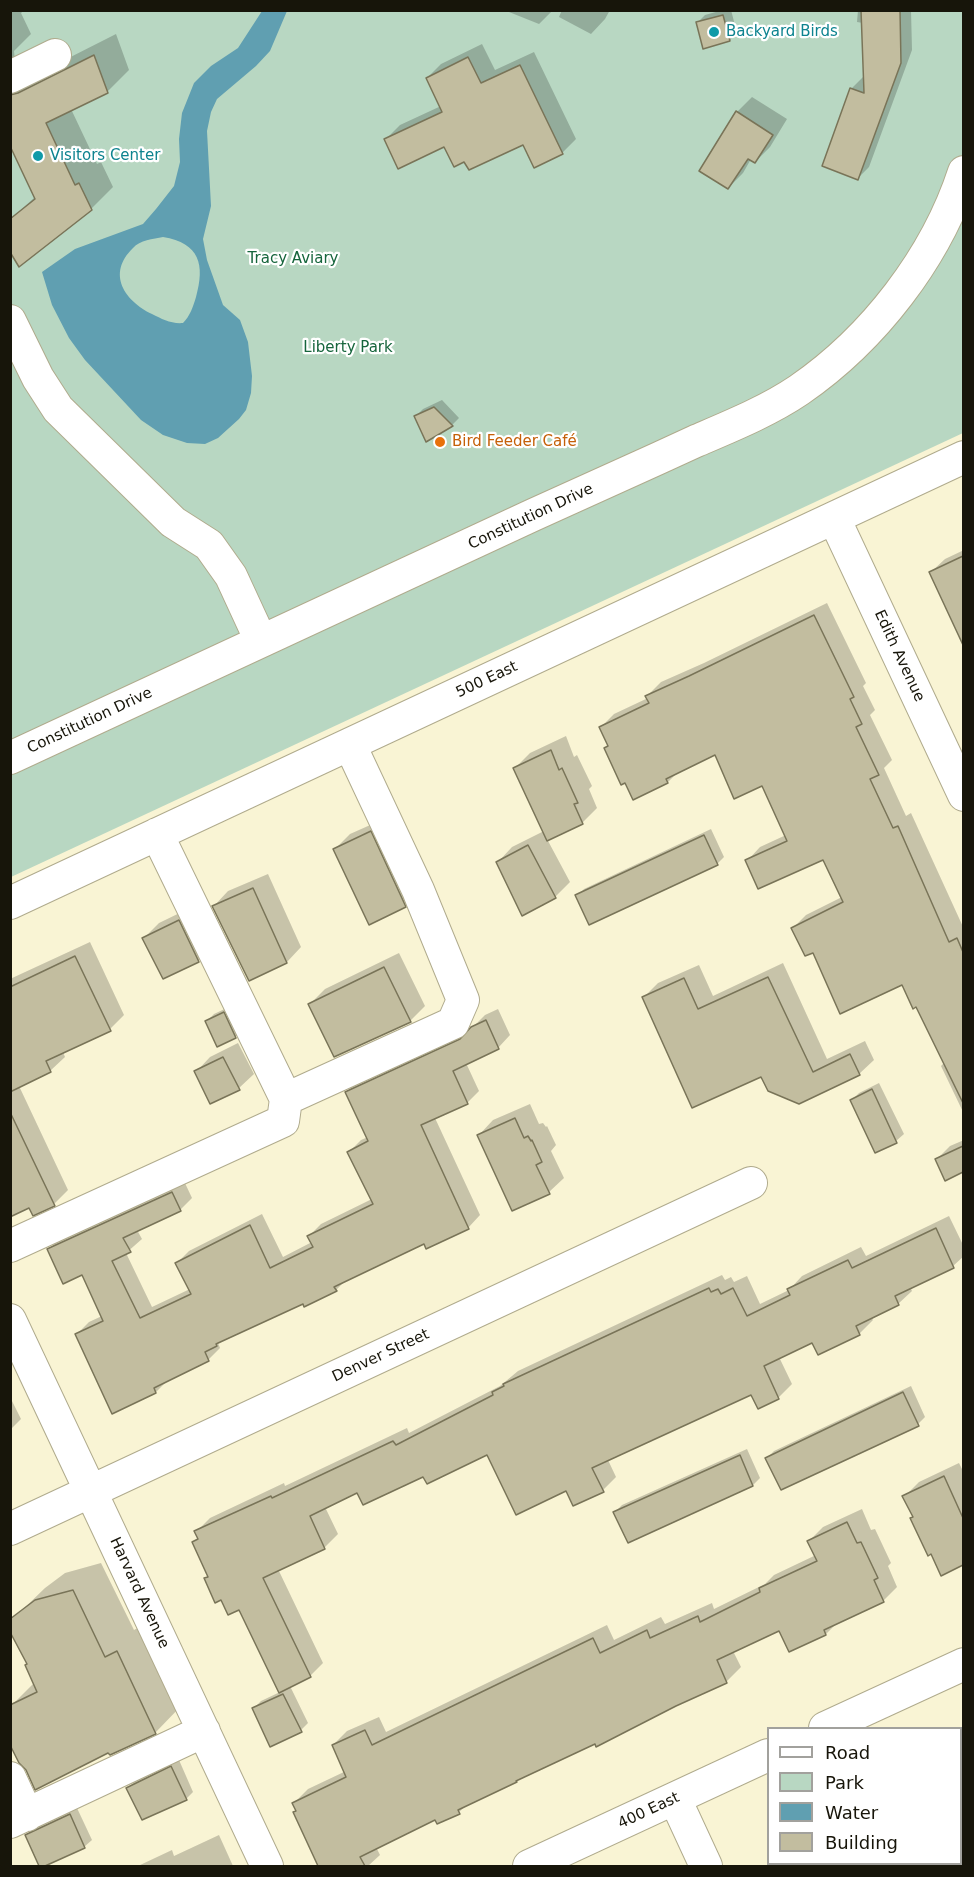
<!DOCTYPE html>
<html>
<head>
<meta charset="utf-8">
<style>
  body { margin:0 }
  #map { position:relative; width:974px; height:1877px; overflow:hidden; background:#f9f4d4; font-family:"DejaVu Sans",sans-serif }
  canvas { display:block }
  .frame { position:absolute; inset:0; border:12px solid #17150a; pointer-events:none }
  .legend { position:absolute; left:767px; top:1727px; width:195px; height:138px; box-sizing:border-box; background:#fff; border:2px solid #a2a19d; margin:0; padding:8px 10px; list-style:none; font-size:18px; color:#17150a }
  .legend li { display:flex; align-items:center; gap:12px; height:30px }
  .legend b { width:30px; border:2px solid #a2a19d }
</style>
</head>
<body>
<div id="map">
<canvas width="974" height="1877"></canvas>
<div class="frame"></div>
<ul class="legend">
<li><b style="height:8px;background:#fff"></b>Road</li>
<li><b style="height:16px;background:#b8d7c2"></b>Park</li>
<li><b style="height:16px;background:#609fb1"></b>Water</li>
<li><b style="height:16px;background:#c2bd9f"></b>Building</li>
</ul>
</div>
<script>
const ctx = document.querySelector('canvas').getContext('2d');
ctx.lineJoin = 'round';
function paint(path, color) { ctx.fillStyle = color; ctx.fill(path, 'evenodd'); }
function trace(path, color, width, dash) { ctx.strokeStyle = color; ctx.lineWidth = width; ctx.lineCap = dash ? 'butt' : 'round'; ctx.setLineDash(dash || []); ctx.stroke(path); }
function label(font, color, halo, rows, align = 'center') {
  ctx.font = font + ' "DejaVu Sans",sans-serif'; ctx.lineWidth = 4.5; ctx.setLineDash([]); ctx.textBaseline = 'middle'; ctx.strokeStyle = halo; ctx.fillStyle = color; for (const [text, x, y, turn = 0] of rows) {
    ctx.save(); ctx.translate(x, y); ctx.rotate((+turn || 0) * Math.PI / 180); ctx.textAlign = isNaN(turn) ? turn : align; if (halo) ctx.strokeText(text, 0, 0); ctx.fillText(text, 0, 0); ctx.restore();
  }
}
paint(new Path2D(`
  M10,11h953v422l-952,444z`), '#b8d7c2');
paint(new Path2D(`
  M262,11h25l-17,40 -14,15 -39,33 -6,13 -4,19 4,75 -8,33 4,21 16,45 17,15 8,22 4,34 -1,17 -5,17 -7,9 -21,19 -13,6 -18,-1 -24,-8 -22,-15 -56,-60 -16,-22 -17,-33 -10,-33 33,-23 68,-25 13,-15 18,-23 6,-24 -1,-23 3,-26 12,-30 17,-17 27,-18zM163,237c37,6 42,28 33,60 -3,10 -6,19 -13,26 -12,1 -21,-4 -31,-9 -27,-13 -46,-40 -19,-66 7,-8 20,-9 30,-11z`), '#609fb1');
paint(new Path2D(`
  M10,10h14l-3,3 10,21 -17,17 1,11 26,10 75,-38 13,36 -22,22 -36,17 26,55 4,-2 12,25 -22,22 -81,11 25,-23 -25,-54z
  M504,10h49l-14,14z
  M562,10h48l-5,9 -14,15 -32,-17z
  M723,10h8l6,23 -7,7 -32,-18 7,-7z
  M858,10h53l1,40 -43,117 -11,11 -7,-89 12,-12 2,1 -2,-55 -6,-1z
  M482,44l13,26 39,-18 42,87 -14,14 -38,-10 -59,17 -20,-15 -59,-6 14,-14 41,-19 -14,-28 14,-14z
  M752,97l35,22 -17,28 -15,15 -4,-3 -8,14 -15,15 9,-76z
  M442,400l17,18 -7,7 -37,-8 8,-8z
  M964,550v91l-33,-69 14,-13z
  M827,603l39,80 -3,3 12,24 -5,5 22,45 -8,8 22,48 5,-3 53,116v185l-23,-48 4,-4 -28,-57 -14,-22 -90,-32 -20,-23 13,-13 36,-18 -18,-39 -77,3 13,-14 26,-12 -24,-51 -46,-31 -38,19 -10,10 -35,16 -32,-71 13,-13 34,-16 -1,-2 14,-14 43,-19z
  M566,736l8,21 3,-2 15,31 -3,3 8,19 -15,15 -35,16 23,43 -15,15 -57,-35 14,-15 32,-16 -29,-63 15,-15z
  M386,818l34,73 -15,15 -70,-57 15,-15z
  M711,829l13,28 -7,7 -140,32 7,-7z
  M268,874l33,73 -14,15 -73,-56 14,-15z
  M194,906l19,40 -15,15 -54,-23 15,-15z
  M90,942l34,73 -14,14 -47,23 2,5 -15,14 -31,15 49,104 -14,14 -44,3v-228z
  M399,953l26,53 -15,15 -100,-17 15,-15z
  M783,963l44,96 38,-18 9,19 -15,14 -97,1 -119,-77 15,-15 41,-18 14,31z
  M231,1006l12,24 -8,7 -28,-16 7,-7z
  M498,1009l12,26 -12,13 -32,15 13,28 -12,12 -32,15 45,97 -12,13 -43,14 -79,38 -10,10 -114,49 -4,4 2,5 -12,12 -40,20 -12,12 -43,20 -36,-78 12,-12 13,-6 -20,-43 -33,-24 12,-12 123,-56 8,17 -12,12 -43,20 5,9 -16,14 26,54 38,-18 -13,-26 12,-12 73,-37 21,43 29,-15 -3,-6 12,-12 51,-25 -23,-47 12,-12 7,-3 -22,-45 13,-12 112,-51 14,-14z
  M238,1043l16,31 -15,14 -43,-16 14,-15z
  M879,1083l25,51 -8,7 -21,10 -23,-51 7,-7z
  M530,1104l9,20 4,-1 3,4 1,-1 9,19 -5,6 13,27 -15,14 -70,-57 14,-15z
  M964,1140v30l-18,9 -9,-20 13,-13z
  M949,1216l15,31v9l-11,10 -43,21 2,4 -14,13 -27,13 2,3 -14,14 -46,7 -34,16 13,27 -14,14 -26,-5 -144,67 8,17 -13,13 -37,-1 -78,-36 -64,22 -66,16 -33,16 13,27 -14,14 -46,21 45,94 -13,13 -20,10 18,37 -7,7 -47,-22 7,-7 19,-9 -41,-84 -17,-10 -16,-19 3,-4 -15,-33 5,-5 -3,-5 14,-14 74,-35 1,3 122,-58 2,5 91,-47 18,-15 204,-96 3,5 6,-3 3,5 13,-6 13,28 29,-14 13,-14 59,-29 5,9z
  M911,1386l14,31 -7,7 -151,34 7,-7z
  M10,1397l11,22 -11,11z
  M747,1449l13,29 -7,7 -138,27 7,-7z
  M959,1463l5,10v90l-22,11 -38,-77 15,-15z
  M862,1509l9,21 4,-1 16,34 -3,3 9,21 -14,14 -46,22 -11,11 -37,16 -10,-21 -46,22 8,16 -14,14 -208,97 -51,26 -9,8 -21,10 -2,-4 -60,29 4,8 -12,11h-48l-26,-53 3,-3 -3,-7 14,-14 38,-18 -13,-26 14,-14 32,-14 7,15 221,-107 7,15 47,-23 4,7 47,-21 2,6 51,-25 9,-9 42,-20 -7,-14 14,-14z
  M101,1563l33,67 11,-6 38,80 -28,29 -143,-28 23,-23 -19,-66 29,-28 20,-15z
  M179,1760l14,32 -7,7 -58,-11 7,-7z
  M964,1760v106h-35l-2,-2 -6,2h-26l-2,-2h67v-102z
  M77,1808l15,32 -8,7 -43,19 -15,-31 8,-7z
  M219,1835l14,31h-95l34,-16 2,6z
  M773,1864h74l2,2h-74z`), '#0003');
const building = new Path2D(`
  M861,10h39l1,53 -43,117 -36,-14 28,-78 14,5z
  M723,15l7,26 -27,8 -7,-27z
  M94,55l14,38 -62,30 29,62 4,-2 13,27 -73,57 -9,-15v-33l25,-20 -25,-53v-51l8,-2z
  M468,57l13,26 39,-18 43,89 -29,14 -11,-23 -54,25 -5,-8 -10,5 -10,-20 -46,22 -14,-30 58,-27 -16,-34z
  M736,111l37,24 -18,28 -7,-4 -20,30 -29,-18z
  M434,407l19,19 -27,16 -12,-26z
  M963,556v89l-34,-73z
  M814,615l40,82 -4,2 12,25 -6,3 23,48 -9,4 23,49 5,-2 51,116 8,-4 6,14v151l-47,-96 -3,2 -11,-24 -62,29 -27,-61 -8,3 -14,-28 52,-26 -20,-42 -65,29 -13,-29 42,-19 -25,-55 -28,13 -19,-44 -49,24 2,4 -35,17 -8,-17 -4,2 -17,-37 4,-2 -9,-19 50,-24 -4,-7 44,-20z
  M551,750l8,20 3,-2 16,35 -4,1 9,20 -36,17 -34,-73z
  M371,831l35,76 -37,18 -36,-76z
  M704,835l14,30 -129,60 -14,-30z
  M528,845l28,53 -34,18 -26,-54z
  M253,888l34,75 -38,18 -37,-75z
  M179,920l20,42 -36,17 -21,-41z
  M75,956l36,75 -65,30 5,11 -41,20v-105z
  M384,967l27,55 -77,35 -26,-53z
  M768,977l45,95 37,-18 10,21 -61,29 -31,-13 -7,-14 -69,31 -50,-111 42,-19 14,31z
  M224,1012l12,26 -19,9 -12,-26z
  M486,1020l13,29 -46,22 15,33 -47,21 48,104 -43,20 -2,-5 -90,43 3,4 -33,16 -1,-3 -87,40 1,2 -12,6 4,9 -55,27 2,5 -44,21 -37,-80 28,-13 -21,-46 -19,9 -16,-35 125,-57 9,19 -58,27 8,14 -19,9 28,57 51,-24 -16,-31 75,-38 20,43 43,-21 -6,-11 66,-32 -26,-52 21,-11 -23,-49 115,-53 11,-12z
  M223,1057l17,33 -30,14 -16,-33z
  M872,1089l25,54 -22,10 -25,-53z
  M10,1112l45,94 -22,10 -4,-8 -19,9z
  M515,1118l9,20 4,-2 3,5 1,-1 10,22 -6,3 14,29 -38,17 -35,-76z
  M963,1146v26l-18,9 -10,-22z
  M936,1228l18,40 -59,28 4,9 -43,21 4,9 -42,20 -6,-12 -48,23 15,33 -21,10 -7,-14 -159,73 12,24 -31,14 -7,-15 -50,24 -29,-60 -60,29 -4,-7 -60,28 -6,-12 -47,23 15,33 -62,29 48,99 -32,16 -40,-83 -11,5 -7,-15 -6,3 -11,-25 4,-1 -16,-35 6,-3 -4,-8 77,-35 1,2 121,-57 3,4 97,-50 -1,-3 12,-6 -1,-2 206,-96 2,4 7,-3 3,5 12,-6 14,28 43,-21 -3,-6 61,-29 4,8z
  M903,1392l16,34 -138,64 -16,-32z
  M740,1455l13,31 -125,57 -15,-31z
  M944,1476l19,42v47l-22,11 -10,-22 -3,2 -18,-38 3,-1 -11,-21z
  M847,1522l10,21 4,-1 17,36 -4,2 10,22 -60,28 2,5 -37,17 -10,-21 -62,29 10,23 -51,23 -80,41 -1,-3 -79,37 1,1 -59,28 2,4 -23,10 -2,-4 -75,37 5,9h-47l-25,-54 3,-1 -4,-8 54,-26 -14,-32 33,-15 7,15 221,-107 7,15 47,-23 3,8 48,-22 2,6 60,-30 -1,-4 58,-27 -10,-20z
  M73,1590l32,67 12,-6 39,83 -46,21 -2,-2 -73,37 -9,-20 -7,-7 -9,-18v-40l27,-13 -12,-27 2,-1 -17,-32v-13l25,-19z
  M283,1694l19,38 -32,15 -18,-39z
  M171,1766l16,34 -45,20 -16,-32z
  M70,1814l15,34 -40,18h-6l-14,-31z`);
paint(building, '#c2bd9f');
trace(building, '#797458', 1.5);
const minor = new Path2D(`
  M10,77l45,-22
  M10,321l28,57 20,31 115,113 36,23 22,31 30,65
  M834,518l130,277
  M10,758c175,-81 349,-163 523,-243 55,-25 109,-49 163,-74 35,-15 72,-30 103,-51 74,-51 137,-132 165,-218
  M157,834l129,265 167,-76 10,-23 -45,-110 -68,-145
  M10,903l954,-446
  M10,1246l273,-125 3,-22
  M10,1320l257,546
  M10,1529l741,-346
  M825,1728l139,-64
  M10,1778l17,37
  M675,1799l31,67
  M10,1822l194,-91
  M529,1866l239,-111`);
trace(minor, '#b0ab8d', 34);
trace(minor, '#fff', 32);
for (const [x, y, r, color] of [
  [714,32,6,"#0f9aa8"],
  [38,156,6,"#0f9aa8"],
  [440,442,6,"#e8710a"]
]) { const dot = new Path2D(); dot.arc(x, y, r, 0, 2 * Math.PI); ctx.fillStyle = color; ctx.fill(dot); trace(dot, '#fff', 2); }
label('15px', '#0d838f', '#fff', [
  ["Backyard Birds",726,32],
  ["Visitors Center",50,156]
], 'left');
label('15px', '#16653c', '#fff', [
  ["Tracy Aviary",293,259],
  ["Liberty Park",348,348]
]);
label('15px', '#c56008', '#fff', [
  ["Bird Feeder Café",452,442]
], 'left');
label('15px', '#17150a', '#fff', [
  ["Constitution Drive",531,517,-25],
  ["Edith Avenue",899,656,65],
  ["500 East",487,680,-25],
  ["Constitution Drive",90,721,-25],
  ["Denver Street",381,1356,-25],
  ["Harvard Avenue",139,1593,65],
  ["400 East",649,1811,-25]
]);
</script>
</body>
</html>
